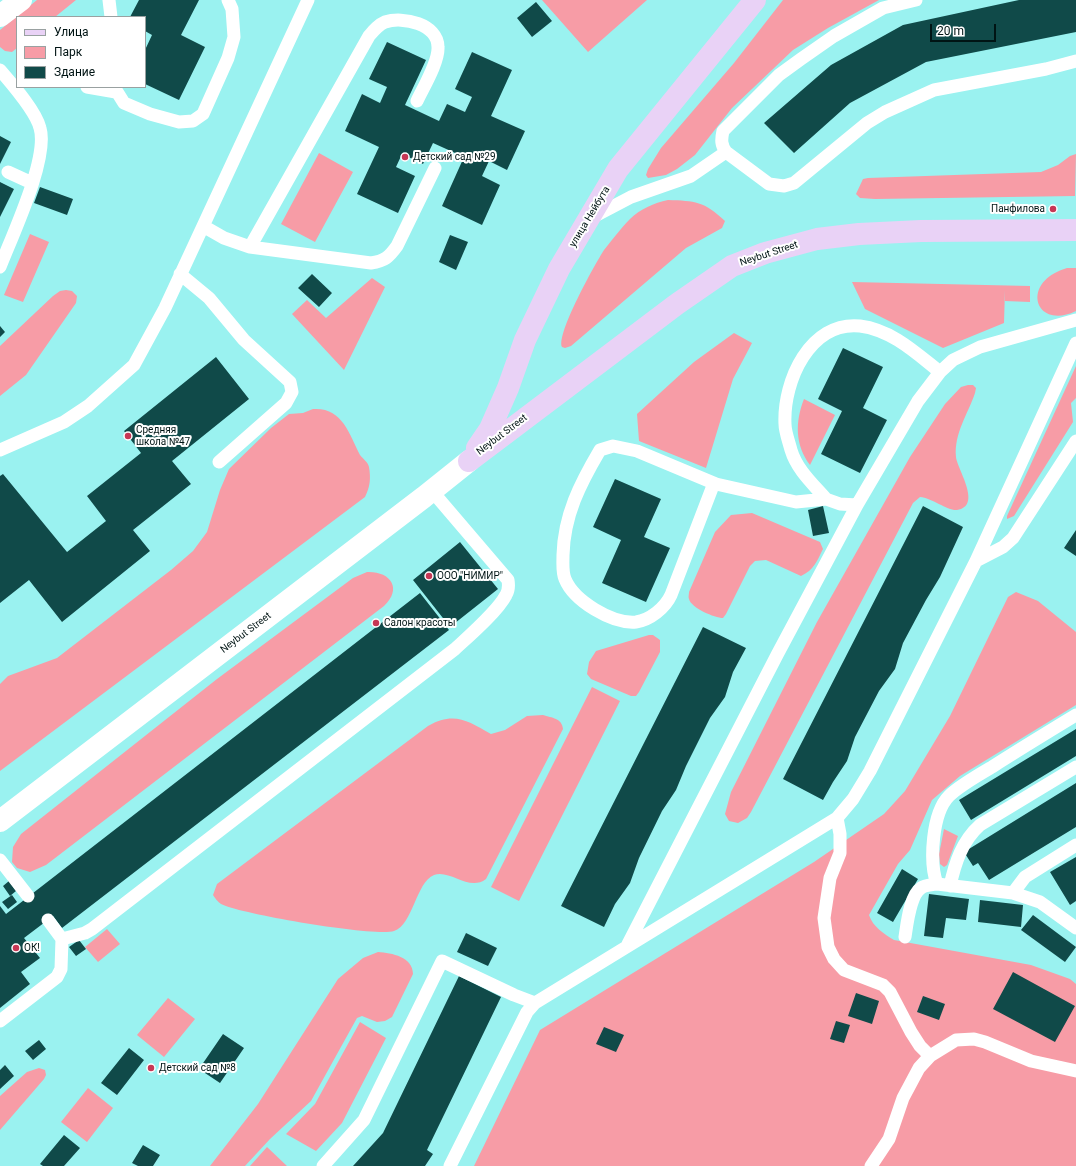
<!DOCTYPE html>
<html>
<head>
<meta charset="utf-8">
<style>
  body { margin:0 }
  #map { position:relative; width:1076px; height:1166px; overflow:hidden; background:#9af2f0; font-family:Roboto,sans-serif }
  canvas { display:block }
  .legend { position:absolute; left:16px; top:16px; width:130px; height:72px; box-sizing:border-box; background:#fff; border:1px solid #99a1a1; margin:0; padding:5px 7px; list-style:none; font-size:12px; color:#001414 }
  .legend li { display:flex; align-items:center; gap:8px; height:20px }
  .legend b { width:20px; border:1px solid #99a1a1 }
  .scale { position:absolute; left:930px; top:24px; width:66px; height:18px; box-sizing:border-box; border:2px solid #001414; border-top:0; padding-left:5px; font-size:12px; line-height:14px; white-space:nowrap; color:#001414; -webkit-text-stroke:3px #fff; paint-order:stroke }
</style>
</head>
<body>
<div id="map">
<canvas width="1076" height="1166"></canvas>
<ul class="legend">
<li><b style="height:5px;background:#e9d2f6"></b>Улица</li>
<li><b style="height:11px;background:#f79ca6"></b>Парк</li>
<li><b style="height:11px;background:#104a49"></b>Здание</li>
</ul>
<div class="scale">20 m</div>
</div>
<script>
const ctx = document.querySelector('canvas').getContext('2d');
ctx.lineJoin = 'round';
function paint(path, color) { ctx.fillStyle = color; ctx.fill(path, 'evenodd'); }
function trace(path, color, width, dash) { ctx.strokeStyle = color; ctx.lineWidth = width; ctx.lineCap = dash ? 'butt' : 'round'; ctx.setLineDash(dash || []); ctx.stroke(path); }
function label(font, color, halo, rows, align = 'center') {
  ctx.font = font + ' Roboto,sans-serif'; ctx.lineWidth = 4; ctx.setLineDash([]); ctx.textBaseline = 'middle'; ctx.strokeStyle = halo; ctx.fillStyle = color; for (const [text, x, y, turn = 0] of rows) {
    ctx.save(); ctx.translate(x, y); ctx.rotate((+turn || 0) * Math.PI / 180); ctx.textAlign = isNaN(turn) ? turn : align; if (halo) ctx.strokeText(text, 0, 0); ctx.fillText(text, 0, 0); ctx.restore();
  }
}
paint(new Path2D(`
  M37,0h39l-21,17h-38v31l-5,4 -7,-1 -5,-4v-17z
  M542,0h105l-59,52z
  M783,0h96l-51,28 -35,22 -61,58 -37,47 -18,14 -11,6 -18,3 -2,-3 2,-6 13,-21 73,-85z
  M319,153l34,19 -38,70 -34,-18z
  M1076,154l-1,42 -200,3 -15,-1 -4,-4 7,-15 5,-1 173,-6 17,-7 12,-9z
  M668,200c27,1 36,1 57,21l-3,7 -36,20 -115,98 -6,2 -3,-1c-6,-13 33,-83 42,-97 8,-10 17,-22 26,-31 10,-10 24,-16 38,-19z
  M30,234l19,8 -26,60 -19,-7z
  M1067,268h9v43c-41,20 -57,-29 -9,-43z
  M372,278l13,9 -41,83 -52,-56 15,-14 19,18z
  M852,282l178,4v16l-25,-1v-11l-1,33 -61,25 -78,-39z
  M66,290l6,1 5,5 -1,7 -50,72 -26,21v-50l53,-50 7,-5z
  M734,333l18,10 -19,36 -27,89 -67,-27 -2,-27 57,-52z
  M1076,366v32l-5,5 2,19 -59,94 -7,3v-3z
  M968,385h5l3,3 -1,5c-7,21 -21,40 -19,64 1,12 27,49 1,53 -9,1 -25,-12 -37,-13l-7,6 -162,309 -4,6 -9,5 -9,-2 -4,-7 6,-22 86,-170 93,-165 35,-53 16,-17z
  M804,399l31,16 -25,50c-15,-20 -15,-43 -6,-66z
  M313,409c29,-2 36,24 47,46 3,4 8,7 9,12 2,12 1,20 -4,30l-365,274v-87l8,-8 49,-18 114,-88 22,-19 14,-19 13,-42 9,-21 42,-41 18,-14 14,-1z
  M752,513l68,29 3,7c-6,12 -9,21 -22,27l-35,-16 -11,1 -5,5 -24,48 -3,4c-8,0 -32,-10 -34,-19 -1,-2 0,-4 0,-7l26,-60 16,-17z
  M367,572c23,-1 36,16 17,34l-338,259 -16,7 -13,-4 -5,-6 1,-15 8,-13 196,-155 136,-101z
  M1016,592l22,9 38,31v73l-116,71 -28,24 -22,50 -12,14 -29,51c4,12 15,19 25,25l137,25 39,14 6,5v182h-602l66,-136 274,-168 70,-48 21,-23 45,-75 58,-119z
  M649,635h4l7,5v12l-21,40 -3,4h-5l-40,-17 -4,-5 2,-12 7,-11z
  M592,687l28,14 -101,200 -28,-14z
  M543,715c9,3 19,3 20,14l-77,150c-17,13 -36,-10 -52,-4 -18,7 -21,50 -40,56 -19,6 -154,-17 -173,-27 -3,-2 -6,-6 -8,-9l4,-11 211,-158c26,-15 40,-5 63,8l14,-4 22,-14z
  M944,829l14,7 -11,29 -3,2 -4,-3 -1,-10z
  M107,929l13,15 -22,18 -13,-15z
  M378,952c14,1 35,5 35,22l-21,43 -7,4 -8,1 -15,-6 -5,2 -46,83 -41,38 -25,27h-35l48,-62 80,-125 25,-21z
  M168,998l27,21 -31,38 -27,-22z
  M360,1022l26,16 -44,85 -26,28 -30,-17 29,-30z
  M39,1068l6,2 1,5 -2,4 -44,51v-34l27,-24z
  M88,1088l25,20 -26,34 -26,-20z
  M267,1147l20,19h-37z`), '#f79ca6');
paint(new Path2D(`
  M139,0h60l-18,35 24,12 -26,53 -34,-16v-34l7,-15 -7,-4v-14h-15z
  M1019,0h57v32l-150,30 -76,41 -56,50 -30,-30 67,-58 72,-40z
  M536,2l16,19 -20,16 -15,-19z
  M387,42l39,18 -21,45 34,16 8,-17 18,8 7,-15 -17,-8 17,-37 40,18 -21,46 34,15 -18,39 -18,-9 -7,15 18,9 -18,40 -40,-19 22,-49 -31,-14 -10,21 -21,-10 -6,13 19,9 -17,37 -41,-19 22,-47 -34,-16 17,-37 18,9 7,-16 -18,-8z
  M0,136l11,6 -11,22z
  M0,182l14,7 -14,28z
  M40,187l33,12 -6,16 -33,-12z
  M450,235l18,7 -12,28 -17,-8z
  M312,274l20,19 -13,14 -21,-19z
  M0,326l5,6 -5,5z
  M843,348l40,19 -20,41 24,12 -27,53 -39,-19 21,-43 -24,-12z
  M216,357l33,42 -77,62 19,23 -58,46 17,21 -88,71 -33,-42 -29,23v-127l3,-2 64,78 39,-31 -19,-25 54,-43 -17,-22z
  M615,479l46,20 -17,38 26,11 -24,54 -44,-19 19,-43 -28,-13z
  M823,506l6,27 -16,3 -5,-26z
  M923,506l40,21 -23,50 -14,23 -23,43 -8,26 -16,22 -24,46 -8,24 -14,21 -10,18 -40,-21z
  M1076,530v26l-12,-8z
  M460,542l38,47 -48,38 -37,-47z
  M420,593l29,37 -387,298 -9,-12 -29,22 16,20 -19,14 9,12 -30,24v-102l6,8z
  M703,627l43,21 -13,24 -8,25 -15,21 -24,48 -10,24 -14,21 -23,47 -9,25 -15,21 -11,23 -43,-21z
  M1076,729v27l-105,64 -12,-20z
  M1076,783v44l-87,53 -11,-17 -5,3 -9,-14z
  M1076,857v44l-6,4 -20,-33z
  M902,869l16,10 -25,43 -16,-9z
  M9,881l7,10 -6,5 -7,-10z
  M929,894l40,5 -3,21 -20,-2 -3,20 -19,-2z
  M12,895l5,7 -9,7 -6,-7z
  M980,900l43,5 -2,22 -43,-5z
  M1033,915l43,32 -11,15 -44,-32z
  M466,933l31,15 -9,18 -31,-14z
  M79,940l7,9 -10,7 -7,-9z
  M1013,972l62,34 -20,36 -62,-33z
  M459,976l42,21 -74,153 6,4 -8,12h-72l30,-33z
  M856,993l23,8 -7,23 -24,-8z
  M923,996l22,8 -6,16 -22,-8z
  M836,1021l14,4 -6,18 -14,-4z
  M604,1027l20,8 -8,17 -20,-8z
  M223,1034l21,14 -24,35 -21,-14z
  M39,1040l7,9 -13,11 -8,-9z
  M129,1048l15,12 -27,35 -16,-12z
  M5,1065l9,11 -14,13v-19z
  M64,1135l16,13 -16,18h-21l-3,-2z
  M143,1145l17,10 -7,11h-15l-6,-3z`), '#104a49');
trace(new Path2D(`
  M109,0l2,17
  M0,70c12,14 36,41 40,58 9,30 -28,108 -40,139
  M87,87l29,5
  M114,87l10,16 26,11 29,8 14,-1 10,-7 25,-56 6,-21 -2,-28 -4,-9
  M417,101c6,-13 22,-39 21,-54 0,-23 -35,-31 -53,-25 -7,3 -11,8 -16,14l-119,211 121,16c14,-2 18,-6 26,-17l38,-78
  M726,152l43,32 15,2 10,-3 73,-60 18,-11 49,-22 112,-21 30,-8
  M8,172l24,11
  M591,218l40,-21 60,-21 35,-24c-5,-7 -5,-12 -3,-21l56,-56 22,-16 33,-23 49,-28 33,-8
  M203,226l21,12 26,9
  M180,274l29,24 35,42 46,42 2,10 -6,11 -67,59
  M0,450l64,-28 24,-16 46,-41 31,-57 143,-308
  M714,483l-43,112c-6,13 -21,25 -35,27 -24,2 -62,-21 -71,-43 -3,-7 -2,-16 -2,-24 1,-40 17,-71 37,-105l13,-4 24,5 79,33 80,18 30,-3 14,5 17,1
  M826,499c-13,-15 -29,-29 -35,-49 -2,-8 -6,-18 -6,-26 -2,-43 25,-103 75,-98 32,4 56,27 80,46
  M976,561l27,-14 10,-9 63,-97
  M1076,715c-28,17 -56,34 -84,52 -12,7 -33,19 -43,29 -17,17 -20,66 -12,88l76,9 27,9 36,26
  M837,818l3,16v19l-10,25 -6,40 4,29 6,12 10,11 39,15 7,7 21,40 9,14 10,10
  M0,860l28,36
  M950,886c5,-23 12,-45 30,-61l96,-58
  M1013,893l12,-16 51,-32
  M48,920l14,19 23,-6 7,-4 363,-280c13,-12 43,-38 51,-54 3,-5 3,-9 2,-15l-76,-89
  M905,937c2,-13 5,-42 16,-49 4,-3 11,-3 16,-4
  M628,944l149,-289 80,-150 61,-104 22,-29 13,-12 27,-13 96,-27
  M0,1021l57,-44 4,-8 1,-30
  M323,1166l41,-46 78,-159 72,34 21,8
  M450,1166l77,-154 8,-9 302,-185 16,-19 17,-28 106,-210 100,-218
  M871,1166l18,-27 14,-41 16,-30 11,-12 26,-16 18,-1 11,3 46,19 45,10`), '#fff', 13);
trace(new Path2D(`
  M0,16l21,-16
  M0,821l424,-324 45,-36`), '#fff', 22);
trace(new Path2D(`
  M477,448l13,-19 18,-41 17,-48 34,-71 59,-100 137,-169
  M469,461l208,-157 55,-38 33,-13 52,-14 42,-5 62,-3 155,-1`), '#e9d2f6', 22);
for (const [x, y, r, color] of [
  [405,157,4,"#c73755"],
  [1053,209,4,"#c73755"],
  [128,436,4,"#c73755"],
  [429,576,4,"#c73755"],
  [376,623,4,"#c73755"],
  [16,948,4,"#c73755"],
  [151,1068,4,"#c73755"]
]) { const dot = new Path2D(); dot.arc(x, y, r, 0, 2 * Math.PI); ctx.fillStyle = color; ctx.fill(dot); trace(dot, '#fff', 1.5); }
label('10px', '#001414', '#fff', [
  ["Детский сад №29",413,157],
  ["Панфилова",1045,209,"right"],
  ["Средняя",136,430],
  ["школа №47",136,442],
  ["ООО \"НИМИР\"",437,576],
  ["Салон красоты",384,623],
  ["ОК!",24,948],
  ["Детский сад №8",159,1068]
], 'left');
label('10px', '#001414', '#fff', [
  ["улица Нейбута",590,217,-59],
  ["Neybut Street",769,254,-18],
  ["Neybut Street",502,435,-37],
  ["Neybut Street",246,633,-37]
]);
</script>
</body>
</html>
